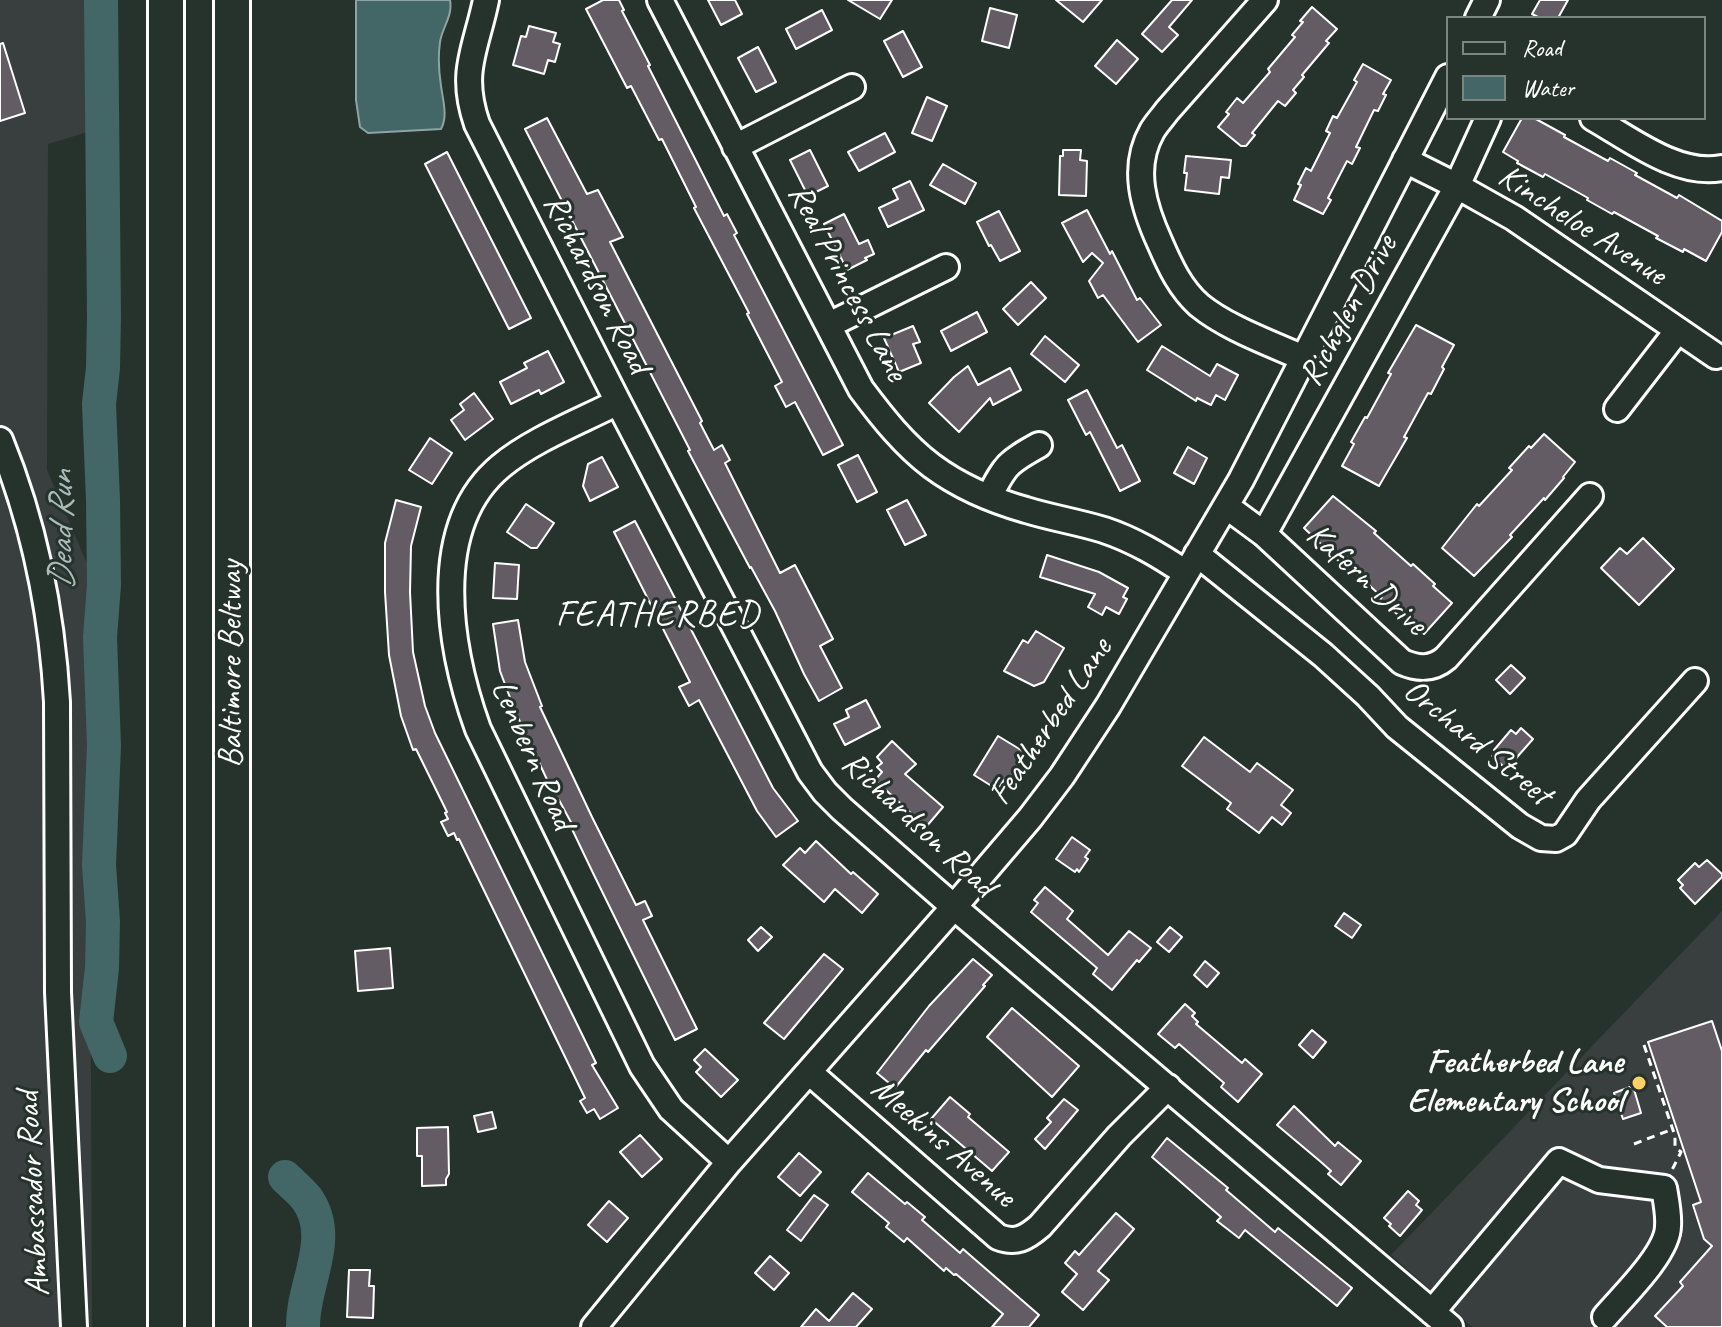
<!DOCTYPE html>
<html>
<head>
<meta charset="utf-8">
<style>
  body { margin:0 }
  #map { position:relative; width:1722px; height:1327px; overflow:hidden; background:#26332d; font-family:Caveat,sans-serif }
  canvas { display:block }
  .legend { position:absolute; left:1446px; top:16px; width:260px; height:104px; box-sizing:border-box; background:#26332d; border:2px solid #7d8581; margin:0; padding:10px 14px; list-style:none; font-size:24px; color:#fff }
  .legend li { display:flex; align-items:center; gap:16px; height:40px }
  .legend b { width:40px; border:2px solid #7d8581 }
</style>
</head>
<body>
<div id="map">
<canvas width="1722" height="1327"></canvas>
<ul class="legend">
<li><b style="height:10px;background:#26332d"></b>Road</li>
<li><b style="height:22px;background:#426766"></b>Water</li>
</ul>
</div>
<script>
const ctx = document.querySelector('canvas').getContext('2d');
ctx.lineJoin = 'round';
function paint(path, color) { ctx.fillStyle = color; ctx.fill(path, 'evenodd'); }
function trace(path, color, width, dash) { ctx.strokeStyle = color; ctx.lineWidth = width; ctx.lineCap = dash ? 'butt' : 'round'; ctx.setLineDash(dash || []); ctx.stroke(path); }
function label(font, color, halo, rows, align = 'center') {
  ctx.font = font + ' Caveat,sans-serif'; ctx.lineWidth = 6; ctx.setLineDash([]); ctx.textBaseline = 'middle'; ctx.strokeStyle = halo; ctx.fillStyle = color; for (const [text, x, y, turn = 0] of rows) {
    ctx.save(); ctx.translate(x, y); ctx.rotate((+turn || 0) * Math.PI / 180); ctx.textAlign = isNaN(turn) ? turn : align; if (halo) ctx.strokeText(text, 0, 0); ctx.fillText(text, 0, 0); ctx.restore();
  }
}
paint(new Path2D(`
  M0,0h91v131l-43,13 -1,326 42,98 3,759h-92z
  M1722,911v416h-250l-81,-72z`), '#383f3e');
const water = new Path2D(`
  M356,0h94c3,17 -8,27 -10,42 -2,14 -1,31 1,44 2,15 7,30 0,43l-73,4 -8,-6 -4,-27z`);
paint(water, '#426766');
trace(water, '#8ea4a3', 2);
trace(new Path2D(`
  M101,0l3,316 -1,52 -4,36 4,96 1,85 -4,52 4,109 -5,119 4,57 -1,46 -6,54 14,34
  M285,1177c7,7 16,14 22,22 28,40 -5,85 -4,128`), '#426766', 34);
const building = new Path2D(`
  M603,0h16l5,10 -2,1 28,54 -2,1 76,150 3,-2 10,19 -3,2 109,210 -20,10 -28,-53 -9,5 -11,-21 7,-4 -35,-68 2,-1 -55,-105 2,-1 -34,-68 -3,1 -28,-54 -4,2 -41,-79z
  M708,0h27l7,14 -21,11z
  M848,0h44l-12,19z
  M1056,0h46l-19,22z
  M1172,0h20l-23,27 9,8 -16,17 -20,-18z
  M1540,0h28l-10,18h-18l-8,-4z
  M1312,7l25,22 -11,12 3,2 -27,32 2,2 -11,13 3,3 -11,13 -7,-5 -26,32 3,2 -9,11h-5l-23,-19 11,-13 -3,-2 11,-14 6,5 27,-31 -2,-3 27,-32 -3,-2 11,-13 -3,-1z
  M990,8l27,7 -8,33 -27,-7z
  M822,10l10,20 -36,19 -10,-20z
  M529,26l27,7 -3,9 7,2 -5,18 -7,-2 -4,14 -31,-9 8,-29 5,1z
  M903,31l19,36 -19,10 -19,-36z
  M1117,40l21,19 -22,25 -21,-18z
  M3,43l22,70 -25,8v-77z
  M758,47l18,35 -20,10 -18,-34z
  M1363,64l28,16 -8,14 3,1 -8,16 -4,-1 -18,37 4,1 -8,16 -5,-3 -19,37 3,2 -8,14 -29,-14 7,-15 -3,-1 8,-16 5,3 19,-38 -4,-2 7,-15 4,2 20,-36 -3,-2z
  M927,97l20,9 -15,35 -20,-8z
  M547,118l40,76 11,-4 25,47 -13,5 92,179 -2,2 14,27 8,-5 8,15 -5,3 55,110 15,-8 38,74 -13,7 22,42 -23,13 -15,-27 -29,-63 -24,-44 -1,1 -62,-117 2,-1 -165,-321z
  M1522,118h12l31,17 -1,2 44,24 2,-3 27,15 -2,2 42,23 2,-3 43,26v11l-16,29 -22,-12 -1,3 -27,-14 2,-2 -44,-24 -2,2 -25,-14 1,-2 -43,-24 -2,3 -26,-14 1,-2 -15,-9z
  M885,133l10,19 -36,19 -11,-19z
  M810,150l18,36 -20,10 -18,-36z
  M1063,150h18l-1,10 7,1 -1,35 -27,-1 1,-39h3z
  M447,152l84,166 -22,11 -84,-165z
  M1186,156l45,4 -2,18 -8,-1 -2,17 -34,-4 2,-17h-3z
  M943,164l33,19 -11,21 -35,-19z
  M910,181l14,29 -36,17 -9,-19 19,-9 -5,-10z
  M1087,210l23,44 2,-3 25,49 3,-2 21,27 -23,17 -35,-47 -5,3 -9,-17 14,-18 -11,-10 -9,9 -21,-39z
  M999,211l21,40 -20,10 -9,-16 -2,1 -12,-24z
  M844,214l15,30 9,-4 6,14 -9,4 2,2 -20,10 -23,-46z
  M1031,282l15,16 -28,27 -15,-16z
  M977,312l10,20 -36,19 -10,-20z
  M1416,325l38,20 -12,22 2,2 -13,25 -3,-1 -24,44 3,1 -28,48 -37,-20 12,-22 -3,-2 14,-25 2,1 24,-44 -3,-1z
  M913,326l7,16 -7,2 8,19 -22,9 -15,-34z
  M1045,336l34,29 -14,17 -34,-28z
  M1162,346l48,30 7,-12 21,11 -13,25 -9,-5 -5,10 -14,-7 -1,3 -49,-31z
  M548,351l16,31 -23,12 -2,-4 -28,14 -11,-22 27,-14 -3,-5z
  M968,366l10,19 32,-17 11,22 -28,15 -3,-7 -31,34 -30,-29 25,-26z
  M1087,390l30,58 5,-3 18,36 -20,10 -30,-59 -4,3 -18,-35z
  M474,393l19,26 -28,21 -14,-20 13,-10 -4,-6z
  M1544,434l31,28 -12,15 1,1 -19,22 -1,-2 -34,37 2,2 -38,39 -32,-28 35,-44 2,2 33,-36 -3,-2 20,-22 2,2z
  M430,438l22,15 -20,31 -23,-14z
  M1188,447l19,11 -13,26 -20,-11z
  M858,455l19,37 -20,10 -19,-37z
  M602,457l16,30 -28,14 -7,-15 5,-22z
  M1333,496l43,35 -2,2 37,33 2,-2 22,20 -2,2 19,17 -28,31 -19,-17 -2,2 -23,-19 2,-3 -36,-33 -2,2 -40,-38z
  M396,500l25,7 -10,39 -1,46 3,60 12,54 10,27 161,330 -4,2 26,43 -18,11 -6,-10 -7,4 -7,-12 5,-3 -126,-259 -2,1 -3,-7 -6,3 -7,-14 7,-3 -3,-6 2,-1 -31,-63 -3,1 -12,-34 -12,-61 -4,-63v-49z
  M907,500l19,35 -21,10 -18,-35z
  M526,504l28,19 -17,25h-6l-24,-16z
  M635,521l138,267 25,33 -22,16 -19,-26 -58,-111 -10,6 -10,-19 11,-5 -76,-150z
  M1643,538l31,31 -35,36 -38,-37 19,-20 7,6z
  M1047,555l52,17 29,16 -5,9 4,2 -8,15 -13,-7 -4,8 -14,-8 7,-13 -55,-17z
  M495,563l24,2 -2,34 -24,-1z
  M518,620l7,42 17,44 -2,1 52,110 44,88 9,-4 7,15 -9,4 54,109 -22,11 -82,-167 -22,-46 2,-1 -14,-26 -2,1 -42,-90 -15,-40 -7,-47z
  M1036,631l28,17 -20,34 -10,4 -30,-15 19,-31 5,3z
  M1511,665l14,13 -15,16 -14,-14z
  M866,700l14,27 -35,18 -11,-21 15,-7 -3,-7z
  M1521,728l12,11 -22,25 -3,-2 -4,5 -12,-11 4,-4 -2,-2 17,-20 5,4z
  M998,736l28,17 -19,29 -3,-2 -6,10 -24,-15z
  M1204,737l46,35 7,-9 36,27 -12,15 10,8 -9,12 -10,-8 -13,16 -32,-24 4,-6 -49,-37z
  M892,741l24,23 -11,10 38,33 -17,20 -51,-47 7,-8 -5,-5 5,-4 -5,-6z
  M1072,837l18,13 -5,7 3,2 -9,13 -2,-3 -2,3 -19,-13z
  M816,841l35,33 2,-2 25,22 -16,19 -27,-24 -11,13 -41,-37 17,-17 5,5z
  M1707,860l15,14v3l-27,27 -15,-16 3,-3 -5,-5 17,-17 4,4z
  M1045,887l28,24 -6,8 41,36 21,-24 22,17 -12,14 -2,-2 -25,30 -19,-16 4,-6 -66,-56 7,-9 -4,-3z
  M1344,913l17,12 -9,13 -17,-12z
  M761,927l11,10 -14,14 -10,-11z
  M1170,927l12,10 -13,15 -12,-10z
  M390,948l3,40 -35,3 -3,-40z
  M824,954l19,15 -59,70 -20,-16z
  M973,959l19,16 -9,10 2,1 -57,66 -2,-2 -31,38 -18,-15 52,-67z
  M1205,961l14,12 -12,14 -13,-12z
  M1185,1004l10,9 -3,3 6,6 -2,2 46,39 3,-4 17,15 -24,28 -17,-15 3,-4 -45,-39 -4,4 -17,-14z
  M1012,1008l67,58 -27,31 -65,-60z
  M1712,1021l10,30v276h-55l-12,-11 28,-30 -3,-4 32,-36 -8,-7 -11,-34 8,-3 -53,-160z
  M1312,1030l14,12 -13,16 -14,-13z
  M705,1049l33,31 -17,17 -25,-25 5,-5 -7,-7z
  M1633,1086l8,27 -18,6 -9,-26z
  M950,1097l20,17 -2,3 41,35 -17,19 -61,-52z
  M1064,1099l14,11 -33,39 -10,-10 16,-17 -4,-4z
  M1294,1106l41,40 3,-4 23,19 -20,24 -13,-11 3,-3 -10,-9 -44,-37z
  M492,1112l4,16 -18,4 -4,-16z
  M448,1127l1,47 -3,5v6l-24,1v-30h-5v-28z
  M640,1135l22,24 -20,18 -22,-25z
  M1167,1138l61,50 -2,2 49,42 3,-4 74,60 -15,18 -92,-76 -6,8 -22,-17 4,-4 -69,-60z
  M799,1153l22,19 -21,24 -22,-19z
  M868,1173l37,31 2,-2 18,15 -3,3 38,33 3,-4 76,66 -10,12h-37l11,-13 -47,-40 -2,1 -8,-7 -2,3 -37,-33 -3,4 -18,-15 3,-4 -37,-31z
  M1408,1191l11,10 -3,4 6,5 -22,26 -11,-10 2,-2 -7,-6z
  M814,1195l14,10 -27,36 -14,-11z
  M609,1201l19,17 -21,24 -19,-17z
  M1116,1213l18,16 -36,42 11,9 -26,30 -21,-18 15,-18 -12,-11 10,-12 4,4z
  M770,1256l19,17 -15,17 -19,-17z
  M349,1270h21l-1,16h5l-1,32 -26,-1z
  M853,1293l19,16 -16,18h-55l15,-18 13,12z`);
paint(building, '#635c64');
trace(building, '#fff', 2);
const minor = new Path2D(`
  M486,0c-10,49 -27,72 -9,124l141,278 192,370 15,20 17,17 112,98 496,420
  M660,0l201,389c21,28 43,56 71,77 27,20 62,35 94,44 26,8 52,12 78,20 30,10 55,25 82,43
  M1265,0l-98,111c-5,7 -11,13 -15,20 -21,37 -8,77 8,112 10,23 20,45 39,62 28,23 71,38 104,53
  M1478,18l9,-18
  M1593,118c37,21 85,59 129,50
  M735,147l117,-60
  M1405,160l52,26 57,32 202,138
  M829,325l117,-58
  M618,402c-37,19 -86,38 -117,64 -74,61 -51,185 -23,263l164,337 29,43 58,53
  M1617,409l61,-79
  M0,440c34,83 52,173 57,262l1,290 16,335
  M989,497c16,-32 19,-35 50,-52
  M1226,506l38,28 138,128c16,7 30,8 44,-4l144,-162
  M1264,534l193,-348 31,-68
  M1197,554l126,101 45,41 29,31 123,99 21,12 15,1 9,-5 23,-34 107,-119
  M809,1072l189,165c18,7 28,1 42,-11l79,-90 49,-49
  M1432,1312l127,-151 40,19 65,8c2,12 5,26 4,38 0,27 -45,70 -63,91
  M594,1327l135,-165 225,-255 76,-89 32,-42 46,-70 133,-226 207,-403`);
const highway = new Path2D(`
  M166,1327v-1327
  M232,1327v-1327`);
trace(minor, '#fff', 30);
trace(highway, '#fff', 40);
trace(new Path2D(`
  M1644,1045l31,91v11l6,5 -9,18
  M1634,1144l39,-15`), '#fff', 3, [8, 6]);
trace(minor, '#26332d', 24);
trace(highway, '#26332d', 34);
for (const [x, y, r, color] of [
  [1639,1083,8,"#ffd166"]
]) { const dot = new Path2D(); dot.arc(x, y, r, 0, 2 * Math.PI); ctx.fillStyle = color; ctx.fill(dot); trace(dot, '#26332d', 3); }
label('34px', '#fff', '#26332d', [
  ["Kincheloe Avenue",1582,226,33],
  ["Real Princess Lane",847,283,62],
  ["Richardson Road",596,284,63],
  ["Richglen Drive",1349,311,-61],
  ["Kafern Drive",1366,580,42],
  ["Baltimore Beltway",232,664,-90],
  ["Featherbed Lane",1051,722,-56],
  ["Orchard Street",1477,743,39],
  ["Lenbern Road",532,755,66],
  ["Richardson Road",918,825,43],
  ["Meekins Avenue",943,1143,41],
  ["Ambassador Road",34,1194,-93]
]);
label('bold 34px', '#fff', '#26332d', [
  ["Featherbed Lane",1623,1063],
  ["Elementary School",1623,1102]
], 'right');
label('italic 36px', '#aabbba', '#26332d', [
  ["Dead Run",63,530,-90]
]);
ctx.letterSpacing = '2px';
label('36px', '#fff', '#26332d', [
  ["FEATHERBED",658,616]
]);
ctx.letterSpacing = '0px';
</script>
</body>
</html>
